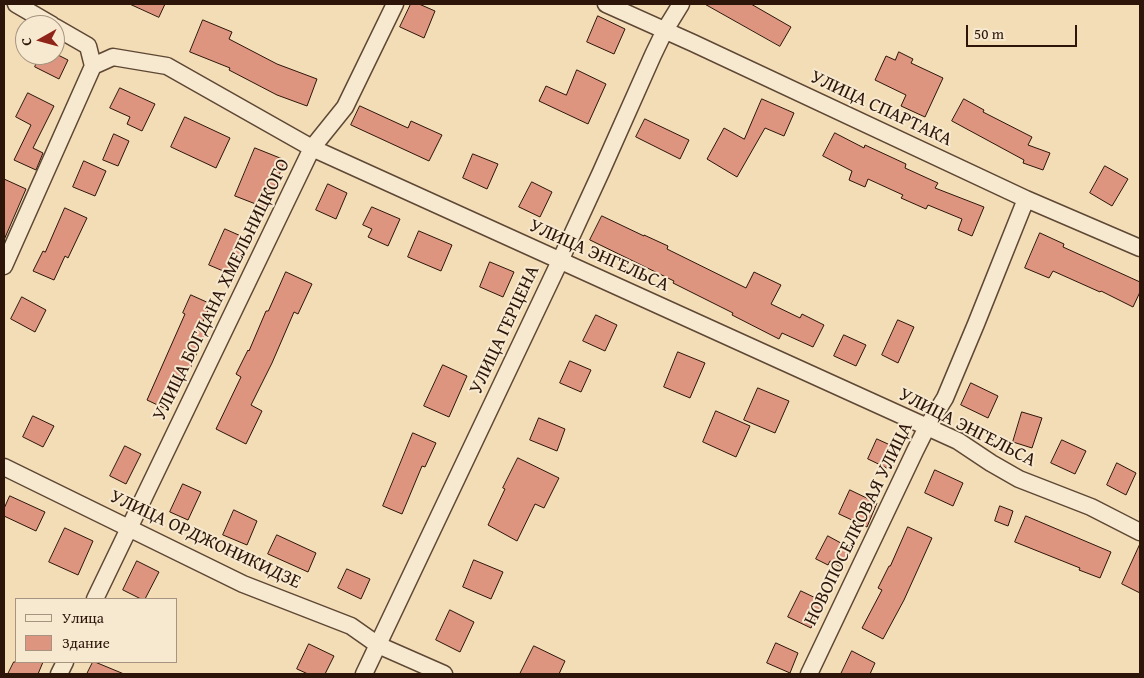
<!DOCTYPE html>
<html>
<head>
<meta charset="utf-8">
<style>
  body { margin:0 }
  #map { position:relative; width:1144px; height:678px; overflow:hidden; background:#f3ddb6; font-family:"Gentium Book Plus",serif }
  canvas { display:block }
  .frame { position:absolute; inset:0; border:5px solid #2d1509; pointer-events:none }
  .legend { position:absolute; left:15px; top:598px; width:162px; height:65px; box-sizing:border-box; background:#f7e9d0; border:1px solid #a69480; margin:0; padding:6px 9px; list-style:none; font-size:15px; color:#2d1509 }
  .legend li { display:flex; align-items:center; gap:10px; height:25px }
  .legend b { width:25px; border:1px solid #a69480 }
  .north { position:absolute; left:15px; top:15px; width:50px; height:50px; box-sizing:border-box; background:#f7e9d0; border:1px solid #a69480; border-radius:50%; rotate:263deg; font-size:14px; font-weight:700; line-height:20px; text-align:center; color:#2d1509 }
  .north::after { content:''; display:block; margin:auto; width:18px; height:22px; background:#8f2418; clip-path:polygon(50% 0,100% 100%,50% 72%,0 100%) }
  .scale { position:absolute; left:966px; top:25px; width:111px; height:22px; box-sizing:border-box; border:2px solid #2d1509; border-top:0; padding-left:6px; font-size:15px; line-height:18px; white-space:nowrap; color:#2d1509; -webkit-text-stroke:4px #f7e9d0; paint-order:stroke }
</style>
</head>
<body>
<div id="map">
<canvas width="1144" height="678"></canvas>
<div class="frame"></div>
<ul class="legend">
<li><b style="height:6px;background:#f7e9d0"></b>Улица</li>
<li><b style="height:14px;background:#de9580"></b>Здание</li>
</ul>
<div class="north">С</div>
<div class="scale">50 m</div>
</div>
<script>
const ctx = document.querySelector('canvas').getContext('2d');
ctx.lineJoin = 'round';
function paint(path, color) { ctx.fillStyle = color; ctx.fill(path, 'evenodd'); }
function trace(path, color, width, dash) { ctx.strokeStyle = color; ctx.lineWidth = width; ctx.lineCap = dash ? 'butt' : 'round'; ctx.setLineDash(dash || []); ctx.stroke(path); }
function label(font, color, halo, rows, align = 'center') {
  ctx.font = font + ' "Gentium Book Plus",serif'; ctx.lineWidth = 4; ctx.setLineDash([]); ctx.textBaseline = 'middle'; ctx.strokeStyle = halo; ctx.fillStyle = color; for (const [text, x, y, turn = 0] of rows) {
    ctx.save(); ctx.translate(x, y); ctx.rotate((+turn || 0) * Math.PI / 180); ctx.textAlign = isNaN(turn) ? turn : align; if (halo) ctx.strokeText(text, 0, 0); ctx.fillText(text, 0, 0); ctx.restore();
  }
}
const building = new Path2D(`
  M130,4h35l-6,13z
  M411,4h8l16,7 -11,27 -24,-11z
  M705,4h46l40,23 -11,19z
  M598,16l27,13 -11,25 -27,-12z
  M203,20l29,12 -3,7 48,25 40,15 -10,27 -30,-11 -48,-25 1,-2 -40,-16z
  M899,52l14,7 -2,4 32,15 -18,39 -24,-11 5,-11 -31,-15 11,-24 9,4z
  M40,55h18l10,5 -9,19 -24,-12z
  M577,70l29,14 -18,40 -49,-23 7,-15 20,9z
  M120,88l35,16 -13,27 -15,-7 3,-7 -20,-9z
  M28,93l26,13 -21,42 10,5 -7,17 -22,-10 17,-35 -15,-8z
  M762,99l32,14 -10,23 -19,-8 -28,49 -30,-18 17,-31 20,11z
  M964,99l20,11 -1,2 49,25 -4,8 22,8 -7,17 -20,-7 1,-3 -72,-39z
  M360,106l48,22 3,-7 31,14 -13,26 -78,-36z
  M185,117l45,21 -14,30 -45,-21z
  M645,119l44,21 -9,19 -44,-22z
  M835,133l29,15 1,-3 41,19 -1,4 33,15 -3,5 49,19 -12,29 -14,-6 4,-11 -34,-14 -2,4 -25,-11 2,-3 -35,-16 -3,8 -16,-7 3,-9 -29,-15z
  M114,134l15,7 -11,25 -15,-6z
  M255,148l30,12 -19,48 -31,-12z
  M473,154l25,10 -11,25 -24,-11z
  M84,161l22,10 -11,25 -22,-9z
  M1105,166l23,13 -16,27 -22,-13z
  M4,179l22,10 -22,51z
  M532,182l20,10 -12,25 -21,-10z
  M328,184l19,9 -11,26 -20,-9z
  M372,207l28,12 -12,27 -20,-9 4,-8 -9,-4z
  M65,208l22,10 -19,40 -3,-2 -11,24 -21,-9 10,-20 2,1z
  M602,216l42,20v-1l24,11 -1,3 79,39 8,-16 27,13 -10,19 29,14 2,-4 22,11 -11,22 -31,-14 -3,6 -47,-24 1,-2 -60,-30 1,-2 -84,-41z
  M225,229l25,11 -15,36 -26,-11z
  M419,231l33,14 -11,26 -33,-14z
  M1040,233l24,11 -1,3 77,35v10l-7,15 -32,-16 -1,1 -47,-21 -4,7 -24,-10z
  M490,262l24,10 -11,25 -23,-10z
  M286,272l26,12 -14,30 -4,-2 -22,51 -21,42 11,6 -16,33 -30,-15 25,-52 -5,-3 12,-24 1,1 17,-40h2z
  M191,295l20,9 -10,22 6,3 -17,40 -5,-2 -19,42 -19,-9 38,-86 -2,-1z
  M22,297l24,13 -11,22 -24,-13z
  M596,315l21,10 -12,26 -22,-10z
  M898,320l16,7 -16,36 -16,-8z
  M844,335l22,10 -10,21 -22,-10z
  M678,352l27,11 -15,35 -26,-11z
  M570,361l21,9 -10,22 -21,-9z
  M443,365l24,11 -18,41 -25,-11z
  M971,383l27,13 -10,22 -27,-13z
  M758,388l31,13 -14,32 -31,-13z
  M716,411l34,15 -14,31 -33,-15z
  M1022,412l20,6 -10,30 -19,-6z
  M33,416l21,10 -11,21 -20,-10z
  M539,418l26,11 -8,22 -27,-11z
  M413,433l23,10 -11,24 -3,-1 -20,48 -19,-8z
  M877,439l24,11 -10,20 -23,-11z
  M1062,440l24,11 -11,23 -24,-11z
  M125,446l16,8 -15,30 -16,-8z
  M518,458l41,20 -15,30 -9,-4 -18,37 -29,-16 17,-36 -2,-1z
  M1117,463l19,10 -10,22 -19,-10z
  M935,470l28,13 -10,23 -28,-13z
  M183,484l18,8 -13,28 -18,-8z
  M850,490l27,13 -10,24 -28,-13z
  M10,496l35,16 -9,19 -32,-15v-7z
  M1000,506l13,5 -5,15 -13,-5z
  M234,510l23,11 -10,24 -24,-10z
  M1026,516l85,36 -11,26 -21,-8 1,-2 -65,-26z
  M908,527l24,11 -28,62 -21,39 -21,-11 20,-38 -4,-2 11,-22h1z
  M65,528l28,13 -15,34 -29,-13z
  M277,535l39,18 -8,19 -40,-18z
  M828,536l22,12 -9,19 -11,-6 -2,4 -12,-6z
  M1140,544v49l-18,-9z
  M474,560l29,12 -12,27 -28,-12z
  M137,561l22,11 -14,27h-4l-18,-9z
  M347,569l23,10 -9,20 -23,-11z
  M801,591l23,11 -13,26 -23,-11z
  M450,610l24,12 -14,30 -24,-12z
  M776,643l22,10 -8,20 -23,-10z
  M309,644l25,12 -9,18h-17l-11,-5z
  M534,646l31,15 -6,13h-39z
  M852,651l23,12 -5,11h-29z
  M14,662h29l-5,12h-30z
  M93,662h2l29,12h-37z`);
paint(building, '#de9580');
trace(building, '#2d1509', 1);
const minor = new Path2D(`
  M16,4l36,21
  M606,4l87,39 333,156 114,49
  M55,27l33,19 5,20
  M93,66l20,-9 54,9 145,82 646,293 33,22 28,16 72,28 49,25
  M4,266l89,-200
  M4,467l239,117 108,42 27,19 66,29
  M95,599l217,-451 33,-41 50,-103
  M59,674l6,-12
  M364,674l196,-413 41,-89 52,-117 12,-25 16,-26
  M809,674l106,-223 12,-24 18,-29 31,-74 50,-125`);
trace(minor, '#5e4734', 19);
trace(minor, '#f7e9d0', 16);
label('19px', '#2d1509', '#f7e9d0', [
  ["УЛИЦА СПАРТАКА",881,109,25],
  ["УЛИЦА ЭНГЕЛЬСА",599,256,24],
  ["УЛИЦА БОГДАНА ХМЕЛЬНИЦКОГО",222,290,-64],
  ["УЛИЦА ГЕРЦЕНА",505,330,-65],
  ["УЛИЦА ЭНГЕЛЬСА",967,428,27],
  ["НОВОПОСЕЛКОВАЯ УЛИЦА",859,524,-64],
  ["УЛИЦА ОРДЖОНИКИДЗЕ",205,540,25]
]);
</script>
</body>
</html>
